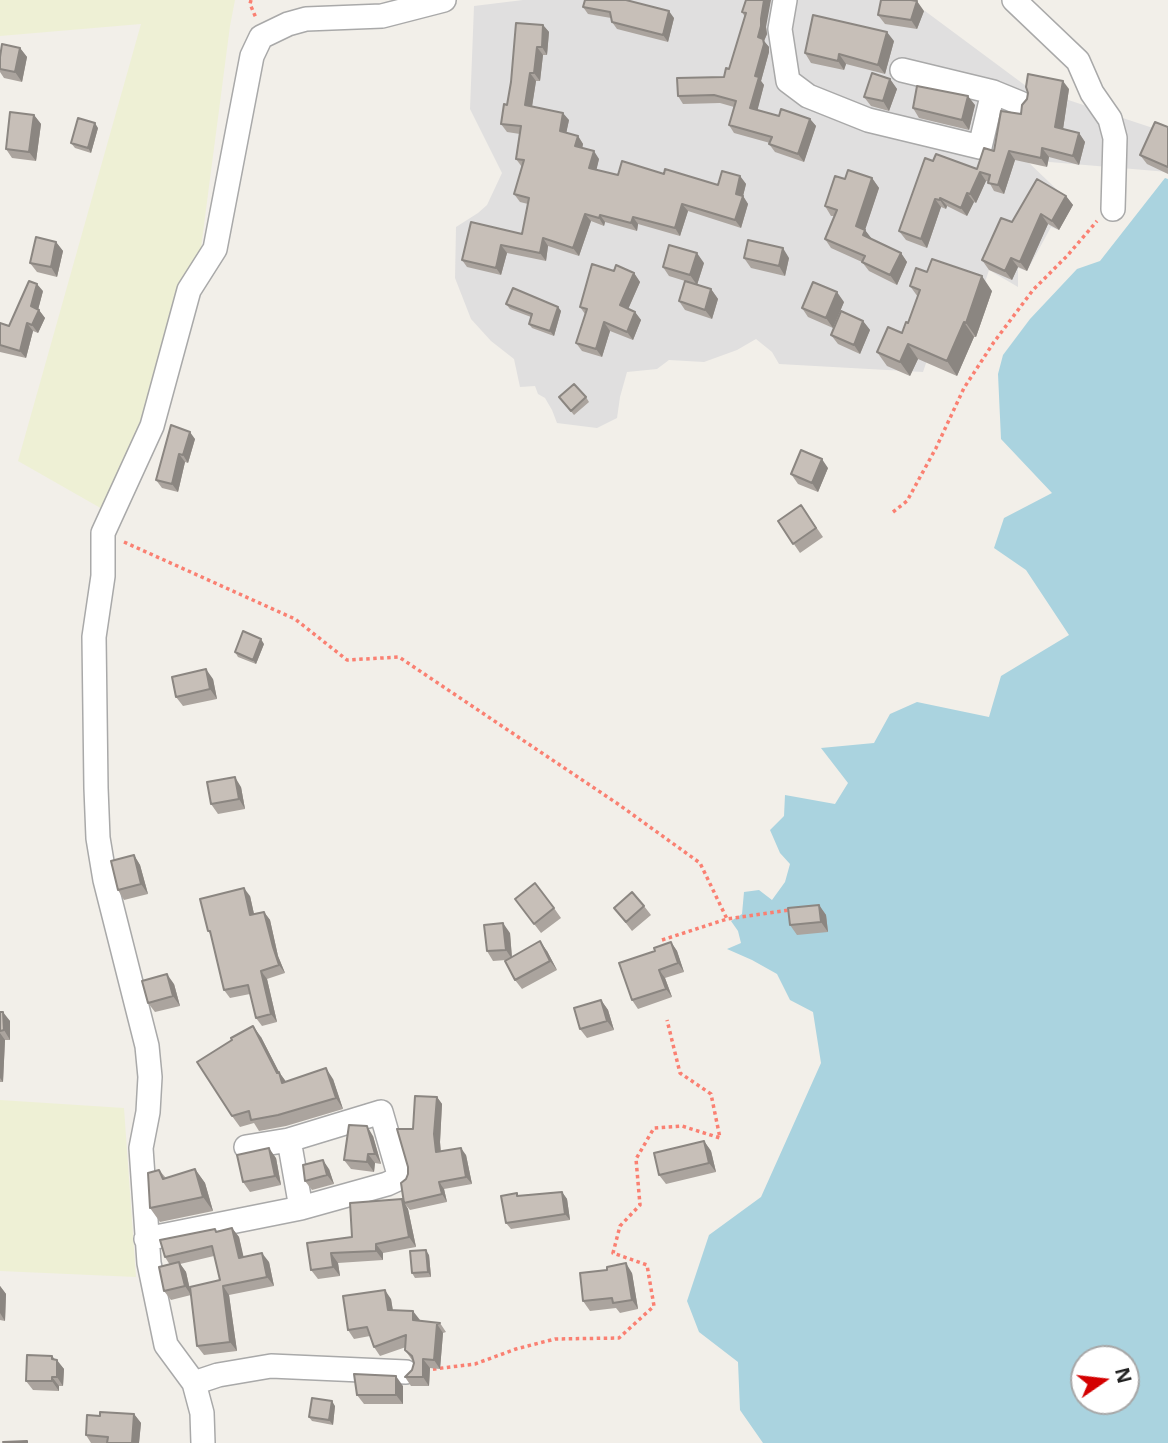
<!DOCTYPE html>
<html>
<head>
<meta charset="utf-8">
<style>
  body { margin:0 }
  #map { position:relative; width:1168px; height:1443px; overflow:hidden; background:#f2efe9; font-family:"Noto Sans",sans-serif }
  canvas { display:block }
  .north { position:absolute; left:1070px; top:1345px; width:70px; height:70px; box-sizing:border-box; background:#fff; border:2px solid #a7a7a7; border-radius:50%; rotate:76deg; font-size:19px; font-weight:700; line-height:28px; text-align:center; color:#222 }
  .north::after { content:''; display:block; margin:auto; width:24px; height:32px; background:#d40000; clip-path:polygon(50% 0,100% 100%,50% 72%,0 100%) }
</style>
</head>
<body>
<div id="map">
<canvas width="1168" height="1443"></canvas>
<div class="north">N</div>
</div>
<script>
const ctx = document.querySelector('canvas').getContext('2d');
ctx.lineJoin = 'round';
function paint(path, color) { ctx.fillStyle = color; ctx.fill(path, 'evenodd'); }
function trace(path, color, width, dash) { ctx.strokeStyle = color; ctx.lineWidth = width; ctx.lineCap = dash ? 'butt' : 'round'; ctx.setLineDash(dash || []); ctx.stroke(path); }
paint(new Path2D(`
  M523,0h364l2,5 36,6 101,75 136,45 6,41 -142,-12 47,45 -14,25 -8,-3 -24,44 -9,-3v19l-29,-17 -18,55 -28,-12 -20,59 -144,-8 -7,-12 -16,-13 -19,11 -33,12 -35,-2 -12,9 -30,3 -7,25 -3,21 -20,10 -40,-5 -5,-13 -7,-12 -7,-4 -3,-8 -15,1 -6,-28 -23,-18 -20,-22 -16,-41 1,-51 22,-14 9,-8 15,-32 -32,-64 4,-103z`), '#e0dfdf');
paint(new Path2D(`
  M0,0h235l-5,26 -31,237 -53,161 -35,90 -93,-53 123,-437 -141,12z
  M0,1100l124,8 12,169 -136,-6z`), '#eef0d5');
paint(new Path2D(`
  M1165,178l3,1v1264h-405l-23,-33 -2,-48 -39,-30 -12,-31 22,-66 52,-38 60,-134 -8,-51 -23,-12 -13,-26 -25,-14 -25,-11 14,-6 -3,-12 -7,-10 11,-7 2,-22 15,-2 13,10 13,-18 5,-18 -10,-11 -10,-23 14,-14 1,-21 50,9 13,-21 -27,-35 53,-5 16,-29 27,-12 72,15 12,-41 68,-41 -43,-65 -32,-22 10,-30 48,-25 -51,-54 -3,-65 5,-19 27,-36 47,-50 23,-8zM1084,1359h42v42h-42z`), '#aad3df');
const minor = new Path2D(`
  M785,0l-5,29 8,52 20,15 60,24 112,27 13,-55
  M1014,0l64,61 14,32 18,26 5,19 -2,71
  M902,70l91,22 27,11
  M289,1140l12,68
  M146,1239l155,-31 86,-24 13,-6 -19,-66 -92,28 -43,7
  M194,1383l24,-8 53,-9 135,6
  M203,1443l-1,-30 -8,-30 -28,-38 -17,-82 -8,-115 7,-36 2,-35 -3,-31 -42,-166 -7,-42 -2,-50 -2,-151 9,-61v-43l49,-107 37,-136 26,-41 37,-193 9,-19 27,-13 18,-5 76,-3 62,-16`);
trace(minor, '#a9a9a9', 26);
trace(new Path2D(`
  M251,0l-1,4 6,14
  M893,512l14,-11 29,-53 28,-60 30,-46 39,-52 34,-34 30,-35
  M124,542l171,77 52,41 52,-3 219,147 82,59 27,56
  M662,940l65,-21 63,-9
  M426,1370l49,-6 41,-15 39,-10 64,-1 35,-32 -7,-41 -34,-12 7,-27 20,-21 -4,-46 18,-31 28,-2 38,12 -9,-44 -31,-21 -13,-53`), '#fa8072', 3.5, [3.5, 3.5]);
trace(minor, '#fff', 23);
paint(new Path2D(`
  M746,0l20,27 1,7 -3,7 5,6v5l-8,29 3,4 -7,25 22,6 31,3 6,7 -12,36 -29,-10 -6,-8 1,-1 -36,-10 -5,-8 5,-18 -14,-4 -37,1 -5,-8 46,-19 5,-8 16,-52 -3,-5z
  M629,1l45,17 -6,24 -51,-13 -5,-7 -1,-4 -23,-4 -5,-7z
  M924,11l-7,18 -32,-5 -7,-9z
  M543,25l6,7 -2,23h-4l-3,26h-4l-4,25 37,14 -3,13 12,3 5,8 -1,4 17,11 -3,11 22,5 46,-1 54,11 22,-9 6,8 -3,12 5,8 -7,24 -53,-17 -8,25 -42,-12 -1,7 -32,-9 -1,4 -13,-5 -12,35 -31,-10 -2,15 -39,-8 -6,22 -34,-8 -5,-7 60,-26 6,-30 -8,-2 -6,-8 8,-27 -6,-8 4,-25 -13,-2 -6,-8 6,-19z
  M894,41l-9,33 -39,-10 -2,6 -33,-7 -6,-10z
  M20,48l7,9 -5,25 -18,-4 -4,-6v-15z
  M890,79l7,10 -8,22 -18,-5 -7,-9z
  M1069,89l-6,40 16,4 6,9 -6,23 -30,-8 -2,10 -32,-7 -11,34 -10,-3 -5,-9 -3,-1 -10,22 -2,-1 -7,14 -20,-10 -1,3 -5,-2 -14,41 -21,-8 -7,-9 34,-70 44,8 17,-18 27,-37z
  M949,93l26,12 -6,25 -50,-12 -6,-10z
  M34,115l7,9 -5,37 -24,-3 -6,-9z
  M1168,127v47l-21,-10 -7,-9z
  M98,128l-7,25 -16,-5 -4,-5z
  M872,178l7,10 -14,42 6,9 30,14 6,9 -10,23 -28,-14 -7,-9 -31,-14 -6,-9 9,-23h-3l-6,-10 20,-27z
  M1066,196l7,9 -14,25 -11,-6 -21,47 -9,-4 -6,13 -23,-10 -7,-10 30,-38z
  M56,242l7,9 -6,26 -20,-5 -7,-9z
  M744,258h45l-4,18 -34,-8z
  M704,263l-7,22 14,4 7,10 -6,20 -27,-9 -6,-9 6,-20 -16,-5 -6,-9z
  M614,271l20,2 6,9 -12,27 7,3 6,8 -8,20 -23,-9 -8,26 -20,-6 -6,-8 9,-29 -5,-7z
  M927,272l65,19 -16,46h-2l-17,39 -39,-17 -8,17 -23,-10 -10,-14 25,-19 6,-10 10,-26 -8,-11z
  M43,291l-5,18 7,9 -7,15 -5,-2 -7,27 -26,-6v-29l9,3z
  M844,302l-11,26 -25,-11 -6,-9z
  M506,304l52,3 3,4 -7,25 -22,-8 -3,-4 2,-7 -21,-8z
  M863,321l7,9 -10,24 -22,-10 -7,-9z
  M559,397h27l3,5 -15,13z
  M171,425l24,14 -7,24 -3,-1 -7,30 -16,-4 -6,-8z
  M828,468l-10,24 -20,-8 -7,-10z
  M801,505l22,32 -23,16 -22,-32z
  M264,644l-8,20 -18,-7 -3,-5z
  M213,679l4,20 -34,7 -7,-9z
  M241,787l4,22 -27,5 -7,-10z
  M134,855l6,10 8,29 -24,6 -6,-10z
  M250,896l4,18 10,-2 6,8 8,36 7,17 -18,6 10,43 -15,4 -6,-8 -6,-24 -20,4 -6,-8 -13,-55 -3,-4z
  M515,899l39,9 7,10 -20,15z
  M819,905l7,10 2,17 -31,3 -7,-10z
  M644,906l7,9 -19,16 -18,-23z
  M510,933l2,24 35,-6 10,19 -35,19 -7,-9 -9,-20 -13,1 -6,-10z
  M671,942l6,9 7,21 -19,6 7,19 -34,12 -6,-9 23,-49z
  M174,984l6,22 -25,6 -7,-9z
  M601,1000l7,10 6,20 -27,8 -7,-9z
  M0,1012l10,9v19h-5l-2,42h-3z
  M261,1037l18,35 7,10 47,-3 10,30 -57,17 -27,5 -5,-8 -14,4 -8,-11z
  M437,1097l5,7 -2,38 1,9 25,4 6,29 -28,5 3,13 -37,8 -6,-7 2,-24 2,-5 5,-45z
  M373,1136l8,28 -6,-1 -1,9 -23,-3 -7,-9z
  M704,1141l7,10 5,21 -50,12 -7,-9z
  M276,1158l5,27 -31,7 -7,-10z
  M195,1169l10,14 8,28 -53,11 -10,-14 9,-38 7,8z
  M329,1169l5,15 -22,6 -7,-9z
  M562,1192l5,7 3,21 -59,9 -5,-6 12,-27z
  M402,1199l6,10 8,38 -33,6v7l-45,3 2,13 -22,3 -7,-9z
  M232,1228l7,9 4,20 26,5 5,24 -45,9 8,56 -33,4 -7,-9 -6,-51 -20,5 -7,-9 6,-26 -5,-8 52,-26zM214,1256l6,24 -30,9 -4,-17 -6,-8z
  M429,1255l2,22 -16,1 -3,-5z
  M632,1273l6,36 -18,4 -4,-5 -26,3 -7,-10z
  M0,1286l6,8 -1,27 -5,-1z
  M391,1299l2,11 27,11 20,2 6,9 -3,1 -3,36 -10,-1 -1,18h-18l-6,-9 7,-7 2,-7 -9,-13 1,-3 -26,9 -6,-9 -4,-11 -16,3 -6,-9z
  M52,1356l12,13 -1,17h-4v5l-26,-1 -7,-9z
  M403,1386v18h-39l-7,-9z
  M335,1406l-2,19 -21,-4 -3,-4z
  M134,1414l7,9 -2,20h-48l-5,-8 14,-19z`), '#aba49e');
paint(new Path2D(`
  M764,0h7l-5,27 1,7 -3,7 5,6v5l-8,29 3,4 -8,31 -6,-8 5,-32 3,-39z
  M917,1l7,10 -7,18 -6,-9z
  M669,11l5,7 -6,24 -5,-7z
  M543,25l6,7 -2,23 -5,-8z
  M887,32l7,9 -9,33 -7,-9z
  M537,47l6,8 -3,26 -6,-8z
  M20,48l7,9 -5,25 -7,-10z
  M839,54l7,10 -2,6 -6,-9z
  M530,73l6,8 -5,32 -6,-8z
  M890,79l7,10 -8,22 -6,-10z
  M1063,81l6,8 -7,47 -7,-9z
  M968,96l7,9 -6,25 -7,-10z
  M563,113l6,7 -4,19 -5,-8z
  M34,115l7,9 -5,37 -7,-9z
  M810,119l6,7 -12,36 -6,-8z
  M95,123l3,5 -7,25 -3,-5z
  M1079,133l6,9 -6,23 -6,-9z
  M578,136l5,8 -2,10 -6,-8z
  M1042,148l7,9 -2,10 -6,-9z
  M594,151l5,8 -4,17 -6,-8z
  M1009,151l6,9 -11,34 -6,-9z
  M980,172l6,9 -10,22 -6,-9z
  M740,176l6,8 -3,12 5,8 -7,24 -6,-8 1,-26z
  M872,178l7,10 -14,42 7,9 -3,5 -13,-18z
  M967,193l7,9 -7,14 -6,-8z
  M1066,196l7,9 -14,25 -7,-9z
  M940,198l7,8 -1,3 -6,-9z
  M935,199l6,8 -14,41 -6,-9z
  M682,204l6,7 -8,25 -5,-8z
  M585,214l6,7 -12,35 -6,-8z
  M1041,214l7,10 -21,47 -7,-9z
  M600,215l5,7 -1,4 -5,-8z
  M633,217l5,7 -1,7 -6,-8z
  M543,238l5,8 -2,15 -6,-8z
  M56,242l7,9 -6,26 -6,-10z
  M501,245l6,8 -6,22 -5,-7z
  M783,248l6,10 -4,18 -6,-10z
  M697,253l7,10 -7,22 -7,-10z
  M901,253l6,9 -10,23 -7,-10z
  M1011,258l7,9 -6,13 -7,-9z
  M634,273l6,9 -14,32 -6,-9z
  M982,276l10,15 -16,46 -10,-14z
  M37,284l6,7 -6,23 -6,-8z
  M711,289l7,10 -6,20 -7,-9z
  M837,292l7,10 -11,26 -7,-10z
  M558,307l3,4 -7,25 -4,-5z
  M39,310l6,8 -7,15 -6,-8z
  M635,312l6,8 -8,20 -6,-8z
  M863,321l7,9 -10,24 -6,-9z
  M604,322l6,9 -8,26 -6,-8z
  M964,322l10,15 -17,39 -10,-15z
  M27,323l6,8 -7,27 -6,-7z
  M908,344l10,15 -8,17 -10,-14z
  M190,432l5,7 -7,24 -5,-8z
  M179,454l6,8 -7,30 -6,-8z
  M822,459l6,9 -10,24 -6,-9z
  M261,639l3,5 -8,20 -3,-4z
  M206,669l7,10 4,20 -7,-10z
  M235,777l6,10 4,22 -6,-10z
  M134,855l6,10 8,29 -7,-10z
  M244,888l6,8 6,27 -6,-8z
  M819,905l7,10 2,17 -7,-10z
  M264,912l6,8 8,36 7,17 -6,-8 -6,-18z
  M503,923l7,10 2,26 -6,-9z
  M540,941l7,10 10,19 -7,-9z
  M671,942l6,9 7,21 -6,-9z
  M659,970l6,8 7,19 -6,-8z
  M261,971l6,8 10,43 -6,-8z
  M167,974l7,10 6,22 -7,-10z
  M601,1000l7,10 6,20 -7,-9z
  M3,1012l7,9v19l-6,-10z
  M253,1026l8,11 19,37 -1,-2 8,11h-5z
  M0,1033l5,7 -2,42 -3,-4z
  M326,1068l7,11 10,30 -7,-11z
  M437,1097l5,7 -2,38 1,18 -5,-8 -2,-18z
  M367,1126l6,10 8,28 -6,-10z
  M704,1141l7,10 5,21 -7,-9z
  M269,1148l7,10 5,27 -6,-9z
  M461,1148l5,7 6,29 -6,-7z
  M368,1154l7,9 -1,9 -7,-10z
  M323,1160l6,9 5,15 -7,-9z
  M195,1169l10,14 8,28 -10,-14z
  M439,1182l5,7 3,13 -5,-8z
  M562,1192l5,7 3,21 -5,-6z
  M402,1199l6,10 8,38 -7,-10z
  M232,1228l7,9 7,30 -7,-9z
  M376,1244l7,9v7l-7,-9z
  M426,1250l3,5 2,22 -3,-5z
  M262,1253l7,9 5,24 -7,-9z
  M331,1253l7,10 2,13 -7,-9z
  M179,1262l7,10 5,23 -6,-9z
  M626,1263l6,10 6,36 -6,-9z
  M0,1286l6,8 -1,27 -5,-8z
  M223,1286l6,9 8,56 -7,-9z
  M385,1290l6,9 3,20 -6,-9z
  M413,1311l7,9 -1,9 -6,-9z
  M437,1324l6,9 -3,36 -6,-9z
  M52,1356l5,7v-3l7,9 -1,17 -6,-9z
  M423,1359l7,9 -1,18 -6,-9z
  M396,1376l7,10v18l-7,-9z
  M52,1377l7,9v5l-7,-10z
  M332,1401l3,5 -2,19 -4,-5z
  M134,1414l7,9 -2,20h-7z`), '#8b8681');
const building = new Path2D(`
  M585,0h41l43,11 -6,24 -51,-13 -2,-10 -27,-5z
  M746,0h18l-3,19v7l-3,11 5,2 1,5 -9,32 4,1 -9,31 29,8 2,-7 29,10 -12,35 -29,-10 3,-7 -43,-12 7,-24 -22,-6 -36,1 -1,-18 47,-1 2,-9 3,1 17,-56 -4,-1z
  M881,0h30l6,1 -6,19 -33,-5z
  M813,15l74,17 -9,33 -39,-11 -1,7 -33,-8z
  M516,23l27,2 -1,22h-5l-3,26h-4l-5,32 38,8 -3,18 18,5 -3,10 19,5 -5,17 29,7 4,-14 42,13 1,-5 53,16 4,-14 18,5 -4,18 7,2 -8,24 -53,-16 -7,24 -42,-11 -2,6 -31,-8 -1,3 -14,-4 -12,34 -30,-10 -3,15 -39,-8 -5,23 -34,-8 9,-38 51,12 7,-36 -15,-4 10,-34 -8,-1 5,-33 -20,-2 3,-20 3,1 4,-23z
  M2,44l18,4 -5,24 -15,-3v-12z
  M872,73l18,6 -7,22 -19,-4z
  M1028,74l35,7 -8,46 24,6 -6,23 -31,-8 -1,10 -32,-7 -11,34 -10,-2 2,-8 -10,-3 -10,22 -3,-1 -6,15 -21,-10v2l-5,-1 -14,40 -22,-8 26,-73 8,3 3,-7 41,15 7,-21 10,3 7,-40 20,3 1,-9 5,-6 1,-6 -2,-6z
  M917,86l51,10 -6,24 -49,-12z
  M10,112l24,3 -5,37 -23,-3z
  M78,118l17,5 -7,25 -17,-5z
  M1155,122l13,5v40l-28,-12z
  M848,170l24,8 -16,48 9,4 -2,5 38,18 -11,22 -28,-13 3,-6 -40,-17 12,-29 -12,-4 10,-30 10,3z
  M1037,179l29,17 -14,25 -11,-7 -21,48 -9,-4 -6,13 -23,-11 19,-42 11,4z
  M36,237l20,5 -5,25 -21,-4z
  M748,240l35,8 -4,18 -35,-8z
  M669,245l28,8 -7,22 -27,-8z
  M932,259l50,17 -16,47 -2,-1 -17,39 -39,-17 -8,18 -23,-10 11,-25 14,6 4,-11 2,1 12,-33 -10,-4 6,-18 11,4z
  M592,264l22,7 2,-6 18,8 -14,32 15,7 -8,20 -23,-10 -8,27 -20,-6 11,-34 -7,-2z
  M29,281l8,3 -6,22 8,4 -7,15 -5,-2 -7,28 -20,-6v-22l9,3z
  M685,281l26,8 -6,21 -26,-9z
  M813,282l24,10 -11,26 -24,-10z
  M513,288l45,19 -8,24 -21,-7 3,-10 -26,-10z
  M841,311l22,10 -9,24 -23,-10z
  M574,384l12,13 -15,14 -12,-14z
  M171,425l19,7 -7,23 -4,-1 -7,30 -16,-4z
  M801,450l21,9 -10,24 -21,-9z
  M801,505l15,23 -23,16 -15,-23z
  M243,631l18,8 -8,21 -18,-8z
  M206,669l4,20 -34,8 -4,-20z
  M235,777l4,22 -28,5 -4,-22z
  M134,855l7,29 -23,6 -7,-29z
  M535,883l19,25 -20,16 -19,-25z
  M244,888l6,27 14,-3 9,35 6,18 -18,6 10,43 -15,4 -8,-33 -24,5 -14,-59h-2l-8,-32z
  M632,892l12,14 -18,16 -12,-14z
  M819,905l2,17 -31,3 -2,-17z
  M503,923l3,27 -19,1 -3,-26z
  M540,941l10,20 -35,19 -10,-19z
  M671,942l7,21 -19,7 7,19 -34,11 -13,-37 36,-12 -1,-3z
  M167,974l6,22 -25,7 -6,-22z
  M601,1000l6,21 -27,8 -6,-21z
  M0,1012h3l1,18 -4,1z
  M253,1026l24,47 2,-1 3,11 44,-15 10,30 -58,17 -27,5 -2,-9 -17,5 -35,-54 35,-22 -1,-2z
  M415,1096l22,1 -3,37 2,18 25,-4 5,29 -27,5 3,12 -38,9 -3,-20 5,-4 2,-5v-7l-11,-38h16z
  M349,1125l18,1 8,28h-7l-1,8 -23,-2z
  M704,1141l5,22 -50,12 -5,-22z
  M269,1148l6,28 -32,6 -6,-27z
  M323,1160l4,15 -22,6 -2,-16z
  M195,1169l8,28 -53,11 -2,-35 11,-3 4,9z
  M562,1192l3,22 -59,9 -5,-27 16,-3v3z
  M402,1199l7,38 -33,7v7l-45,2 2,14 -22,3 -4,-27 45,-6 -2,-34z
  M232,1228l7,30 23,-5 5,24 -44,9 7,56 -33,4 -7,-59 30,-7 -8,-34 -47,11 -5,-17 55,-11 1,3z
  M426,1250l2,22 -16,1 -2,-22z
  M179,1262l6,24 -21,5 -5,-24z
  M626,1263l6,37 -19,3 -1,-5 -29,3 -3,-28 27,-3v-3z
  M385,1290l3,20 25,1v9l27,3 -3,1 -3,36 -11,-1v18h-18l7,-7 2,-7 -2,-7 -7,-6 1,-15 -32,12 -7,-20 -19,3 -5,-34z
  M27,1355l25,1v3l5,1v17h-5v4h-26z
  M354,1374l42,2v19h-39z
  M312,1398l20,3 -3,19 -20,-3z
  M100,1412l34,2 -2,29h-25l1,-6 -22,-2 1,-20 13,1z
  M27,1441v2l-24,-1z`);
paint(building, '#c7bfb8');
trace(building, '#8b8681', 2);
</script>
</body>
</html>
